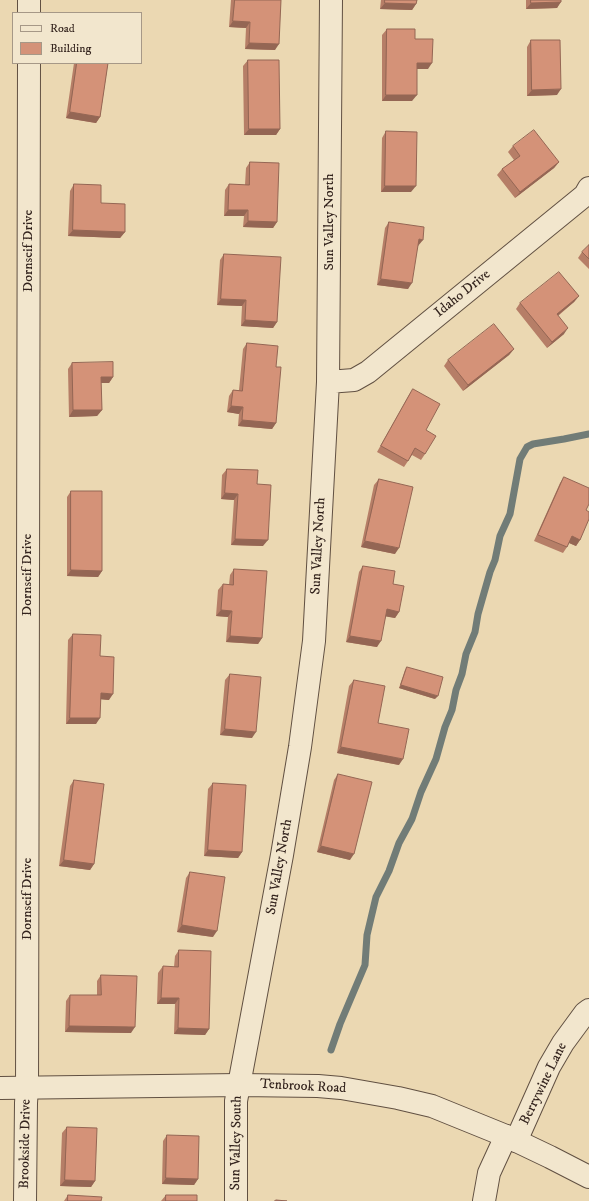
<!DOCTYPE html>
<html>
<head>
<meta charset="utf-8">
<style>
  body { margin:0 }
  #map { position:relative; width:589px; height:1201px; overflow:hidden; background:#ebd8b2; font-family:"IM FELL DW Pica",serif }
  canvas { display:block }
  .legend { position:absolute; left:12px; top:12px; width:130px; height:52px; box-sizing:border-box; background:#f2e6cd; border:1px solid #a69887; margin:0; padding:5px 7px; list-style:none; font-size:12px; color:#33231d }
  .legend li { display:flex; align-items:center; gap:8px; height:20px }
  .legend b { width:20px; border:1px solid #a69887 }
</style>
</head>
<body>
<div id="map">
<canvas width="589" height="1201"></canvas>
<ul class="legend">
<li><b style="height:5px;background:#f2e6cd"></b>Road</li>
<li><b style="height:11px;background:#d49278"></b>Building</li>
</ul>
</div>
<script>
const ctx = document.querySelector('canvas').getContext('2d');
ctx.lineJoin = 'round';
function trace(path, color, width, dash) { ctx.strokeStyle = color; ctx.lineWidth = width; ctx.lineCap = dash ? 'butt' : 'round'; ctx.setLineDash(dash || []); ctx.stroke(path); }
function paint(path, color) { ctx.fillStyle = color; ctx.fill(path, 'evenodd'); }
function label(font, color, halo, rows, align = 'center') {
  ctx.font = font + ' "IM FELL DW Pica",serif'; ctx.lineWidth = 3; ctx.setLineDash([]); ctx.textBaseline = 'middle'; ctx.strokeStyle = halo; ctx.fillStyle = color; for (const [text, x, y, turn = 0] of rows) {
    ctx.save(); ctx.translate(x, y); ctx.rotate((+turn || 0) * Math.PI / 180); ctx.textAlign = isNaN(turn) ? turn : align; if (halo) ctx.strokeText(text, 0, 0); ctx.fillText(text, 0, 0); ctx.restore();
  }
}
trace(new Path2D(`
  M331,1050l9,-26 25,-59 2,-30 9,-38 13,-26 10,-28 13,-24 9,-27 15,-33 9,-32 7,-17 4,-20 6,-16 4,-20 9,-22 3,-18 12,-42 5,-12 5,-24 10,-22 10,-55 7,-12 6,-3 31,-5 25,-5`), '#717c77', 7);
const minor = new Path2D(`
  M29,13v-13
  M328,382l26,-2 14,-8 217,-177 4,-7
  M516,1141l33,-74 14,-24 22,-30 4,-3
  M25,1201l1,-98 1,-15 2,-1025
  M236,1201v-100l46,-246 18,-108 14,-106 14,-259 3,-382
  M484,1201l5,-28 17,-37`);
const tertiary = new Path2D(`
  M0,1088l239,-3 79,1 23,2 57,10 34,8 74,30 44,21 39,20`);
trace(minor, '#615042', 24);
trace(tertiary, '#615042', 24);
trace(minor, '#f2e6cd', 22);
trace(tertiary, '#f2e6cd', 22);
paint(new Path2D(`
  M231,0h50l-6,50 -30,-1 1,-21 -17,-1z
  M381,0h36l-1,4 -4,6 -32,-1z
  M526,0h35l-4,8 -31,1z
  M387,29l28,10 13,30h-11l-5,32h-30v-66z
  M531,40l26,55 -30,1v-49z
  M248,60l32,69 -4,6h-32l-1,-69z
  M74,63h34l-8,54 -4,6 -30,-5z
  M386,131l25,61h-30l1,-54z
  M513,146l46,16 -5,6 -39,30 -18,-23 5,-6 12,-9 -6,-8z
  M250,162l27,60 -4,6 -30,-1 1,-11h-20l1,-26 4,-6 16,1 1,-17z
  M74,184l27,19 24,29 -5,6 -52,-2 2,-45z
  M389,222l29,24 -10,43 -31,-4 8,-57z
  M589,245v24l-11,-11 4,-6z
  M224,254l53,68 -4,6 -32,-2 1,-20 -25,-1 3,-45z
  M579,296l-5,6 -16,14 6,18 -17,14 -31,-39 4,-6z
  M247,343l29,24v56l-4,6 -34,-3 1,-12 -12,-2 2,-16 4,-6h6l4,-41z
  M514,349l-5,6 -46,36 -19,-25 4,-6z
  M72,363l41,14 -4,6h-8l1,27 -5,6 -28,1 -1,-48z
  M413,389l13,41 -1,24 -4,6 -9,-5 -8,12 -27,-15 32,-57z
  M227,469l30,15 6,62 -32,-1 3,-45 -13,-1 1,-24z
  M564,477l22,33 -6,30 -4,6 -7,-3 -2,4 -4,6 -29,-12 26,-58z
  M379,479l16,75 -34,-7 13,-62z
  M71,491l31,80 -4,6 -31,-1v-79z
  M363,566l30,18 6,28 -4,6 -9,-2 -9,31 -31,-5 13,-70z
  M234,569l28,69 -4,6 -32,-2 2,-25 -12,-1 2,-26 5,-6 6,1 1,-10z
  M73,634l27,22 9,44 -8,-1 -5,25h-30l2,-84z
  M407,667l28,32 -36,-11 6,-18z
  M230,674l22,64 -32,-3 5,-55z
  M354,680l24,43 21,42 -62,-12 12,-67z
  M338,774l12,86 -33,-8 17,-72z
  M74,780l20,84 -4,6 -31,-4 11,-80z
  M213,783l29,69 -4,6 -34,-2 4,-67z
  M190,872l23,65 -36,-5 9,-54z
  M179,950l30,79 -4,6 -31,-1 1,-30h-18l1,-31 5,-7 11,1 1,-11z
  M101,975l30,58 -66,-1 1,-31 4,-6h27v-14z
  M67,1127l28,54 -4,6 -31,-1 2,-53z
  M167,1135l31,44 -4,6 -32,-1 1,-43z
  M68,1195l33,6h-37z
  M166,1195l31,6h-36z`), '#b67e67');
paint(new Path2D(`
  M561,2l-4,6 -31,1 5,-6z
  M385,3l31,1 -4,6 -32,-1z
  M233,21l17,1 -4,6 -17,-1z
  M249,43l30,1 -4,6 -30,-1z
  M417,63h15l-4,6h-16z
  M561,89l-4,6 -30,1 5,-6z
  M386,95h31l-5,6h-30z
  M70,112l30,5 -4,6 -30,-5z
  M249,129h31l-4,6h-32z
  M559,162l-5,6 -39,30 5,-6z
  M385,186h31l-5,6h-30z
  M228,210h20l-4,6h-20z
  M248,221l29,1 -4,6 -30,-1z
  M73,230l52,2 -5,6 -52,-2z
  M419,239l4,1 -5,6 -3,-1z
  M381,279l31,4 -4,6 -31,-4z
  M579,296l-5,6 -22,18 5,-6z
  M221,299l25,1 -4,6 -25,-1z
  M245,320l32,2 -4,6 -32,-2z
  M568,328l-4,6 -17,14 5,-6z
  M514,349l-5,6 -46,36 5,-6z
  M101,377h12l-4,6h-12z
  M231,406l12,1 -4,7 -12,-2z
  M73,410h29l-5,6 -28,1z
  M242,420l34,3 -4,6 -34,-3z
  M225,493l13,1 -4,6 -13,-1z
  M572,536l8,4 -4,6 -9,-4z
  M235,539l33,1 -5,6 -32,-1z
  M365,541l34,7 -4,6 -34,-7z
  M71,570l31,1 -4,6 -31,-1z
  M387,609l12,3 -4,6 -12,-2z
  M221,610l11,1 -4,6 -12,-1z
  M230,636l32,2 -4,6 -32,-2z
  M350,636l31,5 -4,6 -31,-5z
  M401,685l37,11 -3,3 -36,-11z
  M101,693l12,1 -4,6 -12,-1z
  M70,718h30l-4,6h-30z
  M225,729l31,3 -4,6 -32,-3z
  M341,747l62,12 -4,6 -62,-12z
  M321,846l33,8 -4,6 -33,-8z
  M208,850l34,2 -4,6 -34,-2z
  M64,860l30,4 -4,6 -31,-4z
  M182,925l35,6 -4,6 -36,-5z
  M161,998h18l-4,6h-18z
  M69,1026l66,1 -4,6 -66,-1z
  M178,1028l31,1 -4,6 -31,-1z
  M166,1178l32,1 -4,6 -32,-1z
  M65,1180l30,1 -4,6 -31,-1z`), '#946654');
const building = new Path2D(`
  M235,0h46l-2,44 -30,-1 1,-21 -17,-1z
  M385,0h32l-1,4 -31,-1z
  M531,0h30v2l-30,1z
  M387,29h28v10h18l-1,24h-15v32h-31z
  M531,40h29l1,49 -29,1z
  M248,60h31l1,69h-31z
  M77,63h31l-8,54 -30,-5z
  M534,130l25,32 -39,30 -18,-23 18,-13 -7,-10z
  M386,131l31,1 -1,54h-31z
  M250,162l29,1 -2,59 -29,-1v-11h-20l1,-26 20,1z
  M74,184l27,1v18l24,1v28l-52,-2z
  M389,222l35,5 -1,13 -4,-1 -7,44 -31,-4z
  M589,245v14l-7,-7z
  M224,254l57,3 -4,65 -32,-2 1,-20 -25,-1z
  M559,272l20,24 -22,18 11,14 -16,14 -32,-39z
  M494,324l20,25 -46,36 -20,-25z
  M247,343l31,3 -2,21h5l-5,56 -34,-3 1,-13 -12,-1 2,-16 9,1z
  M113,362v15h-12l1,33h-29l-1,-47z
  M413,389l27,15 -14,26 10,6 -11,18 -10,-6 -7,13 -27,-15z
  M227,469l31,1 -1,14 14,1 -3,55 -33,-1 3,-45 -13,-1z
  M564,477l25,11v16l-3,6 3,2v7l-9,21 -8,-4 -5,11 -29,-12z
  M379,479l34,8 -14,61 -34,-7z
  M71,491h31v80l-31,-1z
  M363,566l32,5 -2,13 11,2 -5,26 -12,-3 -6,32 -31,-5z
  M234,569l33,2 -5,67 -32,-2 2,-25 -11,-1 2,-26 10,1z
  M73,634l28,1 -1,21 14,1 -1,37 -12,-1 -1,25h-30z
  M407,667l36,10 -5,19 -37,-11z
  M230,674l31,3 -5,55 -31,-3z
  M354,680l31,6 -7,37 31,6 -6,30 -62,-12z
  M338,774l34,8 -18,72 -33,-8z
  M74,780l30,4 -10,80 -30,-4z
  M213,783l33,2 -4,67 -34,-2z
  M190,872l35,5 -8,54 -35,-6z
  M179,950l32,1 -2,78 -31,-1 1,-30h-18l2,-32 15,1z
  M101,975l36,1 -2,51 -66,-1 1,-31h31z
  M67,1127l30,1 -2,53 -30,-1z
  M167,1135l32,1 -1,43 -32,-1z
  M68,1195l34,2 -1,4h-33z
  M166,1195h31v6h-31z
  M276,1200l11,1h-12z`);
paint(building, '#d49278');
trace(building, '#946654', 1);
label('14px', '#33231d', '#f2e6cd', [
  ["Sun Valley North",330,222,-90],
  ["Dornseif Drive",29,251,-90],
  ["Idaho Drive",463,294,-39],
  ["Sun Valley North",319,546,-87],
  ["Dornseif Drive",28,575,-90],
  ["Sun Valley North",280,867,-80],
  ["Dornseif Drive",28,899,-90],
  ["Berrywine Lane",544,1084,-64],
  ["Tenbrook Road",303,1087,3],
  ["Sun Valley South",237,1143,-89],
  ["Brookside Drive",26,1144,-89]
]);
</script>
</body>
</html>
